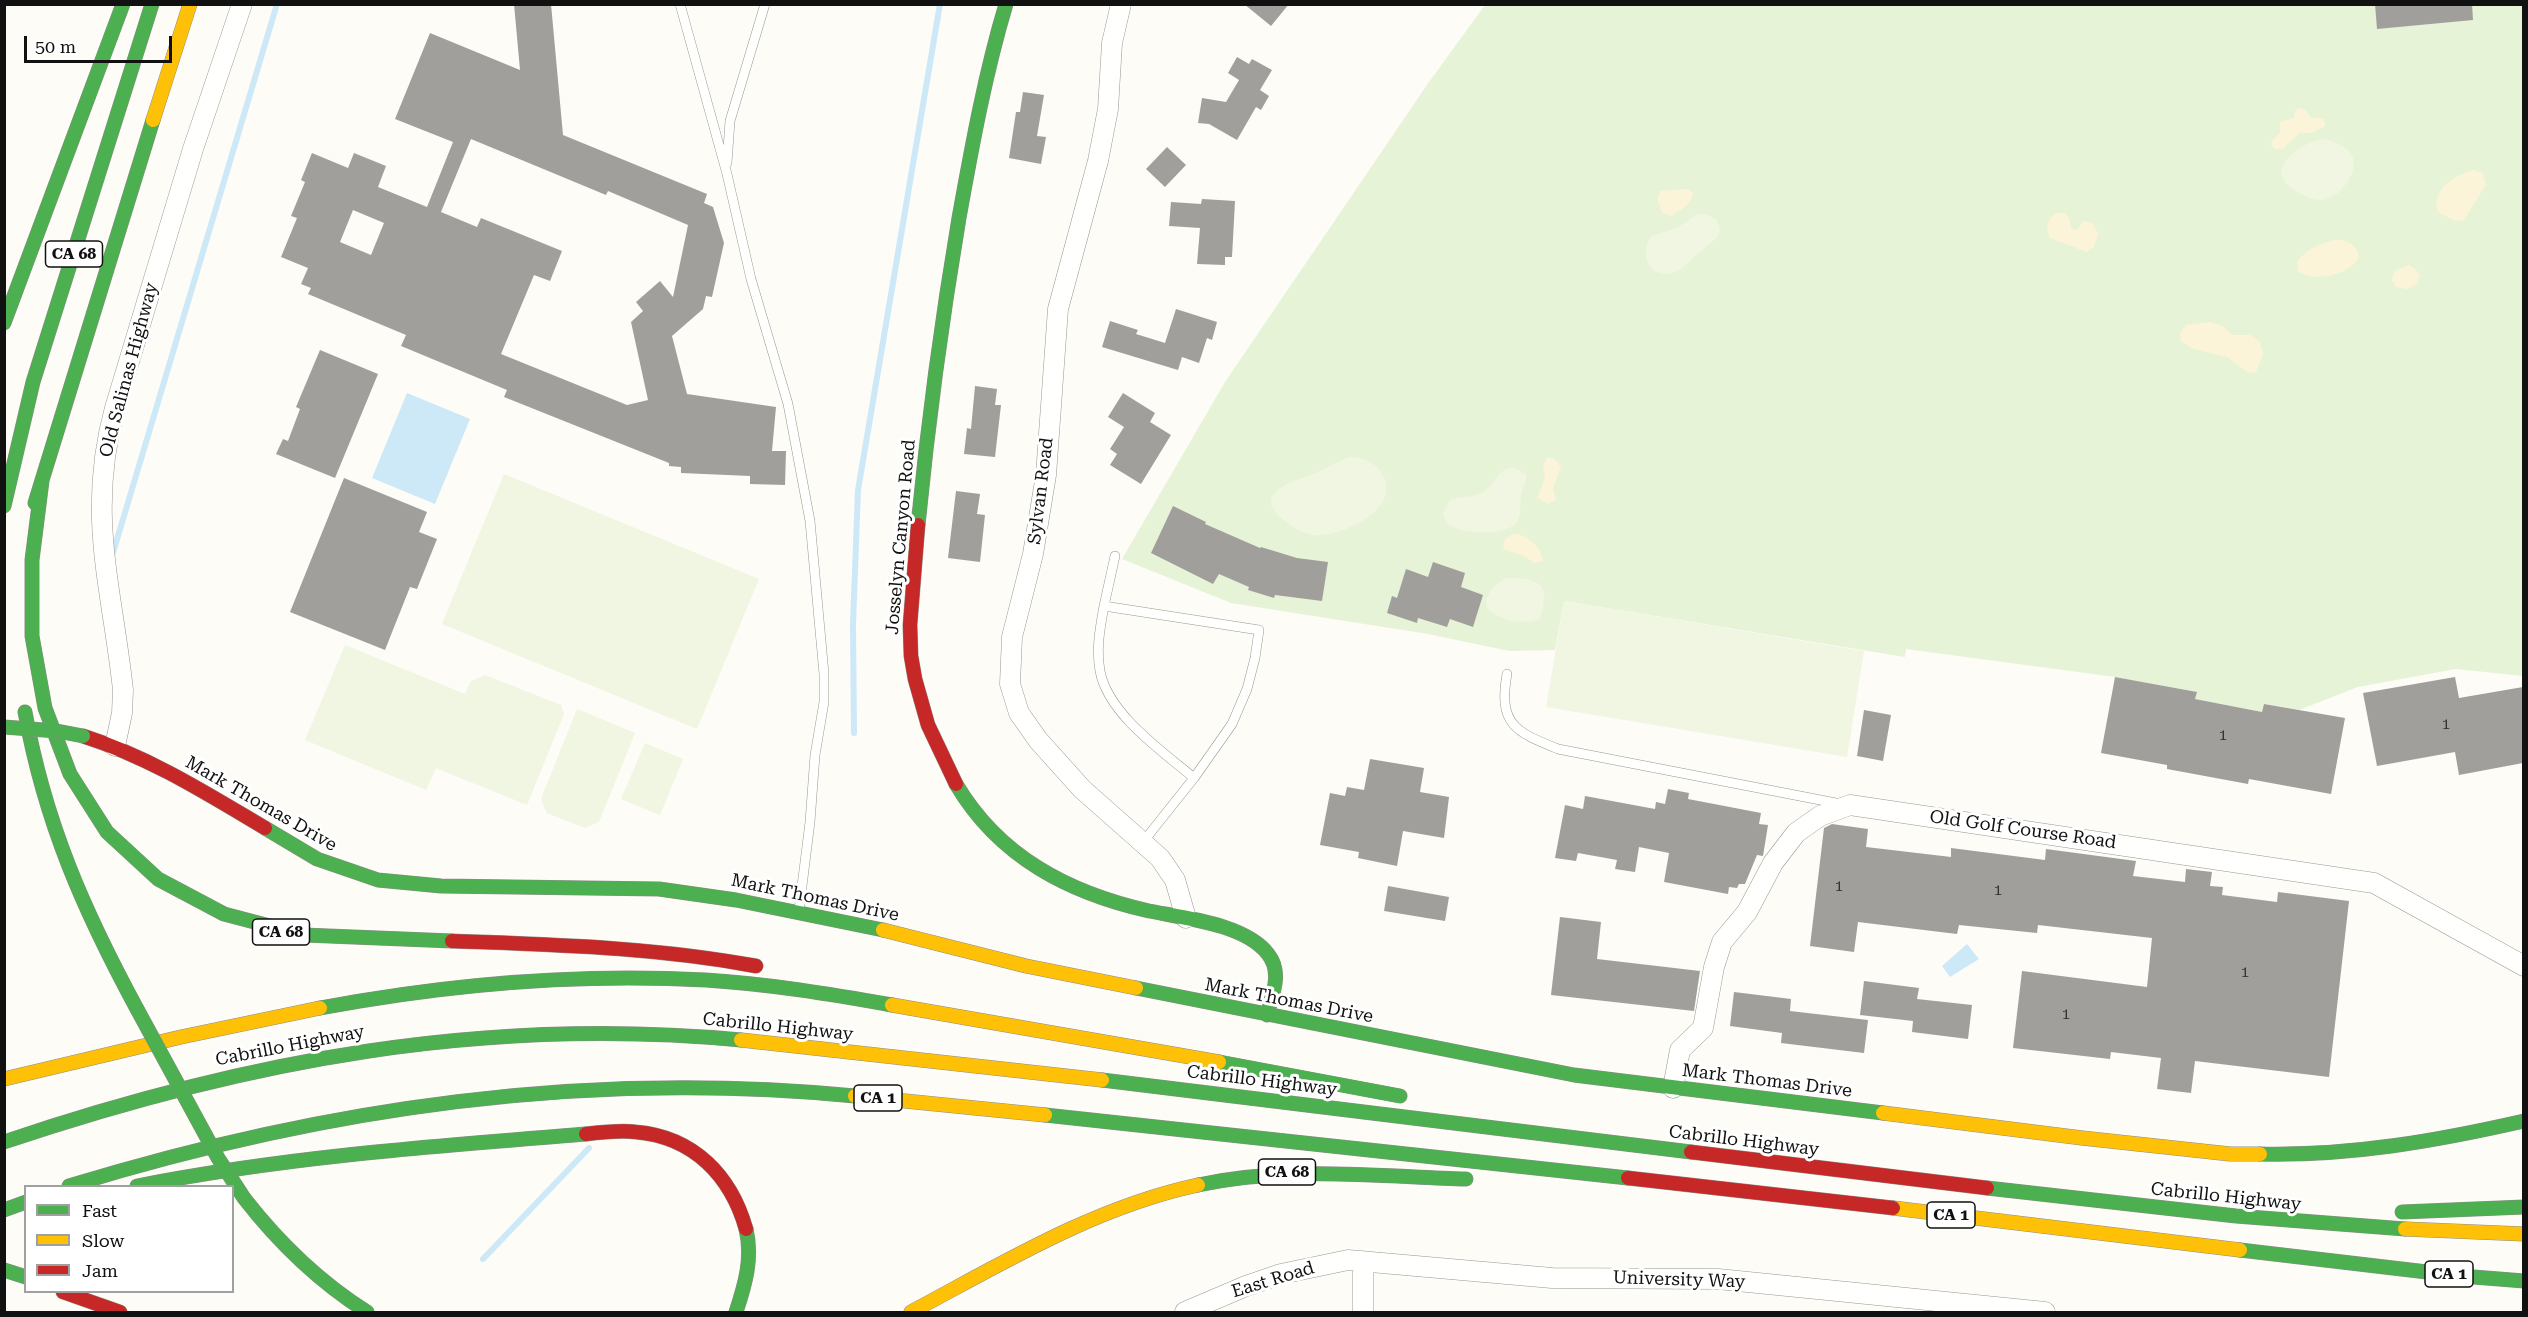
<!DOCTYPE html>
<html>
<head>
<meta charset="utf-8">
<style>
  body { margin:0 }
  #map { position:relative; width:2528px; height:1317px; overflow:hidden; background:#fdfcf7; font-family:"Roboto Serif",serif }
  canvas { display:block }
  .frame { position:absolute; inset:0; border:6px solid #111; pointer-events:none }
  .legend { position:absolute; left:24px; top:1185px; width:210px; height:108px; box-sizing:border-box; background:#fff; border:2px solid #a0a0a0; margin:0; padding:8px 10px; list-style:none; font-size:18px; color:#111 }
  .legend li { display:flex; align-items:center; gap:12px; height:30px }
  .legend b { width:30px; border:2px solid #a0a0a0 }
  .scale { position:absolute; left:24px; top:36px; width:148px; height:27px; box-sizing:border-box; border:3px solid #111; border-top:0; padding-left:8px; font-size:18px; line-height:21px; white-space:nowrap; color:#111; -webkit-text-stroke:4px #fff; paint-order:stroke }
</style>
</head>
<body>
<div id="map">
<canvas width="2528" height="1317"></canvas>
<div class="frame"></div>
<ul class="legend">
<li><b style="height:8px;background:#4caf50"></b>Fast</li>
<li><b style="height:8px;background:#ffc107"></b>Slow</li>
<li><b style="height:8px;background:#c62828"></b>Jam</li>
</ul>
<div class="scale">50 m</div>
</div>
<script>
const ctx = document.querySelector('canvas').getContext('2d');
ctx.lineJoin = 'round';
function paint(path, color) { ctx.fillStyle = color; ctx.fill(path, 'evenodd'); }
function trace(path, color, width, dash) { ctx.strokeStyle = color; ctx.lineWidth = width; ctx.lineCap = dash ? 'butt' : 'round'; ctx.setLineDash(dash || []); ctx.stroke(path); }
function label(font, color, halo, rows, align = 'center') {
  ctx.font = font + ' "Roboto Serif",serif'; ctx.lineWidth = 6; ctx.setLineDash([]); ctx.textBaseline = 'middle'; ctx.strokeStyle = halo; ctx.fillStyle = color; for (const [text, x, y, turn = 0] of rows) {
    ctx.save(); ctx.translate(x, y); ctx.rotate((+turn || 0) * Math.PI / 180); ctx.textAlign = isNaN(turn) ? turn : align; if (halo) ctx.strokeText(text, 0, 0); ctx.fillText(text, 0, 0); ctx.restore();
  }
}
paint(new Path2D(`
  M1485,5h1038v671l-67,-7 -98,18 -59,23 -35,-6 -2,8 -67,-13 1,-7 -81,-15 -209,-28 -1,8 -341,-56 -9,49 -46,1 -81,-17 -197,-31 -109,-44 103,-177 204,-300z`), '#e7f3d7');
paint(new Path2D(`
  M2300,108l6,2 4,7 14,2 1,7 -13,7h-12l-17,16h-8l-4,-4 2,-6 7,-6v-11l14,-4 1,-7z
  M2474,170l9,3 3,11 -22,36 -9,1 -17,-9c-8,-22 18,-38 36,-42z
  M1689,189l4,4c-2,14 -12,15 -21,23l-10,-3 -5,-15 4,-7z
  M2056,213h9l3,3 4,14 6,-1 5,-8 9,2 6,11 -4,13 -7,5 -37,-14c-5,-10 -3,-19 6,-25z
  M2336,240c12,0 21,4 23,17 -8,18 -47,26 -61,14l-1,-9c9,-13 24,-19 39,-22z
  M2409,265l6,4 5,7 -3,8 -10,5 -11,-2 -4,-7 2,-9z
  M2210,322l13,4 9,9h18l10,7 3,12 -7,18 -7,1 -22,-16 -36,-9 -10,-7 -1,-8 6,-8z
  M1548,457l7,2 6,8 -8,21 3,12 -8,4 -11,-6 8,-19 -2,-14z
  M1513,534c13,-1 30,15 30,27l-8,2 -13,-8 -17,-5 -2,-3 2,-8z`), '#fcf4d9');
paint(new Path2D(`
  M2325,139c9,3 22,7 27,17 8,17 -14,44 -31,44 -10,0 -21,-6 -29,-12 -30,-20 12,-48 33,-49z
  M1697,214h7l12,5 4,10c-2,11 -10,14 -18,21 -9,7 -18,20 -30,23 -24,6 -33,-20 -21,-37l26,-8z
  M1351,457c14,1 24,5 31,17 22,34 -41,64 -69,61 -12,-2 -23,-9 -32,-17 -32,-29 21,-38 37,-46 12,-5 21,-12 33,-15z
  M1508,468h7l11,6c1,7 -2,11 -4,18 -3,9 0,19 -4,28 -10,18 -56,14 -71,4l-4,-11 7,-13c11,-4 23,-2 33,-8 11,-6 13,-19 25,-24z
  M504,474l255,105 -62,150 -255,-105z
  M1506,578c17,0 42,0 38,23 -1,7 -2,13 -5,18 -11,6 -38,2 -48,-7 -13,-11 4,-29 15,-34z
  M1564,601l300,50 -17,106 -301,-50z
  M345,645l120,49 5,-12 15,-7 76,30 3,9 -37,91 -91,-37 -10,22 -121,-50z
  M577,709l58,24 -36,89 -14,6 -38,-15 -6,-14z
  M645,743l38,16 -23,56 -39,-16z`), '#f0f6e1');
paint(new Path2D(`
  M407,393l63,26 -35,85 -63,-26z
  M1967,944l12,15 -29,18 -8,-11z`), '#cde8f7');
trace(new Path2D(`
  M112,556l165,-552
  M854,733l-1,-109 5,-134 82,-486
  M483,1259l106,-111`), '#cde8f7', 6);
paint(new Path2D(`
  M514,4h37l12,131 144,59 -3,9 9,4 11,36 -12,54 -6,-1 -3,13 -31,27 15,58 89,13 -4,44h14l-1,34 -35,-1v-8l-69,-3v-6l-12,-1v-3l-165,-66 3,-7 -106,-44 5,-11 -98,-41 3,-6 -10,-4 7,-16 -27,-11 16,-39 -6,-2 14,-34 -4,-2 11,-27 36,15 6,-15 32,13 -8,21 49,20 26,-65 -58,-23 35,-86 90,37zM471,139l135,56 2,-4 80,34 -15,72 -13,-16 -24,21 7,9 -12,11 17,78 -21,5 -126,-51 33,-79 16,6 12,-30 -81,-33 -4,9 -36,-15zM353,210l31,13 -13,32 -31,-13z
  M1244,4h45l-18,22z
  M2375,4h97l1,16 -96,9z
  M1237,57l12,7 3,-5 20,11 -12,20 9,6 -8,14 -5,-3 -19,33 -28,-16 -11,-1 4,-25 24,4 13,-22 -11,-7z
  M1023,92l21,3 -7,41 9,1 -5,27 -32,-6 7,-46h4z
  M1167,147l19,18 -21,22 -19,-18z
  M1202,199l33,2 -3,56h-7v8l-28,-1 3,-36 -31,-2 2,-24 30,2z
  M1176,309l41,13 -5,18 -5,-2 -8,25 -17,-6 -4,13 -76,-23 8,-26 28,9 -2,4 29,9z
  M320,350l58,24 -43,104 -59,-24 7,-15 5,2 12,-32 -4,-2z
  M975,386l22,3 -2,16h6l-6,52 -31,-3 3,-26 4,1z
  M1123,393l32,20 -5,9 21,13 -30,49 -31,-19 7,-11 -7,-5 14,-22 -16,-10z
  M344,478l83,34 -8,20 18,7 -20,50 -7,-2 -25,63 -95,-38z
  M956,491l24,3 -3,20 8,1 -5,47 -32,-4z
  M1173,506l33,16 -1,2 55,24 1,-1 36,11 31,4 -6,39 -47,-6 -1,3 -26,-8 1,-3 -30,-13 -6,10 -62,-31z
  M1433,562l32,11 -4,14 22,8 -10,32 -23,-8 -3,8 -29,-9 -1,5 -30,-10 5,-17 5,2 9,-29 22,8z
  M2115,677l82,15 -2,7 67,13 2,-8 81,14 -14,76 -82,-15 -1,5 -81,-15v-4l-66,-12z
  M2455,677l4,21 64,-11v76l-64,12 -4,-23 -78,14 -14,-73z
  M1864,710l27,5 -8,46 -26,-5z
  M1370,759l54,9 -4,24 29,5 -5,41 -41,-7 -6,35 -39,-8 1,-6 -39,-7 10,-52 15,3 2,-9 17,3z
  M1668,789l21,4 -1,6 73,14 -2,11 9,1 -5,31 -6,-1 -12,29h-6l-2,4 -8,-1 -1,7 -64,-12 5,-29 -30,-6 -4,25 -20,-3 2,-9 -39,-7 -2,8 -21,-3 10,-53 18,4 2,-13 70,13 1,-7 9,2z
  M1832,824l36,5 -2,18 85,10v-9l94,12 1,-11 90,12 -3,15 52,6 1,-13 26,3 -2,14 13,1 -1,8 55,7 1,-10 71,9 -20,176 -134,-16 -4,32 -34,-4 4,-31 -50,-6 -1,7 -97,-11 9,-77 125,16 5,-49 -114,-13 -1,8 -78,-8 -2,9 -99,-12 -4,30 -44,-6 14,-118z
  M1388,886l61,11 -4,24 -61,-10z
  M1560,917l41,5 -4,37 103,12 -6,40 -143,-16z
  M1864,981l55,7 -2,11 55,6 -4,34 -56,-7 1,-11 -53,-6z
  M1734,992l57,7 -1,12 78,9 -4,33 -83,-10 1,-10 -52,-7z`), '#a19f9c');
const lane = new Path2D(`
  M680,4l47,170 24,105 37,125 22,117 14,153v28l-9,53 -5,67 -11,88
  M727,163l3,-42 35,-117
  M1104,606l11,-50
  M1507,674c-9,51 9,58 51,75l283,55
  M1143,842l51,-64 38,-54 15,-35 8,-31 4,-28 -155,-24c-4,22 -8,43 -4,65 8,43 62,80 94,107`);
const street = new Path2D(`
  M1121,4l-9,39 -4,66 -10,52 -40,148 -12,166 -13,79 -21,83 -2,47 9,29 19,27 44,49 78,69 15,22 11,38
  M115,746l7,-33 1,-23c-11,-103 -37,-176 -8,-282l78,-259 49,-145
  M1673,1088l7,-38 23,-22 11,-61 8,-25 25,-30 26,-49 23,-30 24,-17 30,-11 524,78 150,83
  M1185,1312l61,-26 35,-12 67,-14 204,18 166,1 327,33
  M1363,1312v-51`);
const fast = new Path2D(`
  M4,323l119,-319
  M42,481l-10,79v76l13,72 25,66 37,58 51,47 66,35 80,21 148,6
  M35,503l118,-383
  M4,506l29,-124 119,-378
  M918,525c10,-103 24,-206 41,-307 13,-72 26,-144 47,-214
  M25,712c20,111 59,199 112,297
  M956,784c43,73 113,109 193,127 35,7 96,13 119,43 15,19 4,41 -1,61
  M265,828l52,31 61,21 63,6 218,3 77,11 147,30
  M1136,988l438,87 309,38
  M320,1008c128,-24 257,-35 386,-28 63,4 124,14 186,25
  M1219,1062l181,34
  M1102,1080l589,72
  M1045,1115l583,63
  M4,1142c243,-82 480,-126 737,-102
  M2260,1154c91,2 176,-13 264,-33
  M1198,1185c91,-19 176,-9 268,-6
  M69,1186c258,-79 516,-116 786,-90
  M137,1186c148,-29 298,-40 449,-52
  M1987,1188l249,28 169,13
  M244,1198c35,45 74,83 123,114
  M4,1210l22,-8
  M2402,1212l122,-5
  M2240,1250l221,26 63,5
  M4,1270l22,7
  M736,1312c9,-27 17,-54 10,-83`);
const slow = new Path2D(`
  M153,120l37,-116
  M883,930l143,36 110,22
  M892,1005l327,57
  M741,1040l361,40
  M4,1079l177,-42 139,-29
  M855,1096l190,19
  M1883,1113l199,25 148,16h30
  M1893,1208l347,42
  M2405,1229l119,5
  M911,1312c92,-49 184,-105 287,-127`);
const jam = new Path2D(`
  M918,525l-8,100 1,31 4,23 13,46 28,59
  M83,736c66,21 123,57 182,92
  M452,941c104,4 201,6 304,25
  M586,1134c17,-2 34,-4 50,-2 58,5 95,44 110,97
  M1691,1152l296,36
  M1628,1178l265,30
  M63,1292l57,20`);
trace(lane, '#979795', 10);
trace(street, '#979795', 21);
trace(fast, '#8e8d8b', 15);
trace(slow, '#8e8d8b', 15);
trace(jam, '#8e8d8b', 15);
trace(lane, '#fffffe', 9);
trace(street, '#fffffe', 20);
trace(fast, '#4caf50', 14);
trace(slow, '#ffc107', 14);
trace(jam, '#c62828', 14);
const fastBridge = new Path2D(`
  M4,727l53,4 26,5
  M137,1009l81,149 26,40`);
trace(fastBridge, '#8e8d8b', 15, []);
trace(fastBridge, '#4caf50', 14);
label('15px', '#353434', null, [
  ["1",2446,725],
  ["1",2223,736],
  ["1",1839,887],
  ["1",1998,891],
  ["1",2245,973],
  ["1",2066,1015]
]);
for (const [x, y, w] of [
  [74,254,57],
  [281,932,57],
  [878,1098,48],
  [1287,1172,57],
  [1951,1215,48],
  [2449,1274,48]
]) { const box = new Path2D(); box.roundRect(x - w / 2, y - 13, w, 26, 4.5); ctx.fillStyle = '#fff'; ctx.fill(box); trace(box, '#111', 1.5); }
label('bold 16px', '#111', null, [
  ["CA 68",74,254],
  ["CA 68",281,932],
  ["CA 1",878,1098],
  ["CA 68",1287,1172],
  ["CA 1",1951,1215],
  ["CA 1",2449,1274]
]);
label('18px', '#111', '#fff', [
  ["Old Salinas Highway",129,370,-75],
  ["Sylvan Road",1041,491,-83],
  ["Josselyn Canyon Road",901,537,-85],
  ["Mark Thomas Drive",261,804,30],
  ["Old Golf Course Road",2023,830,8],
  ["Mark Thomas Drive",815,898,12],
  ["Mark Thomas Drive",1289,1001,11],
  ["Cabrillo Highway",778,1027,6],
  ["Cabrillo Highway",290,1046,-11],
  ["Cabrillo Highway",1262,1081,7],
  ["Mark Thomas Drive",1767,1081,7],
  ["Cabrillo Highway",1744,1141,7],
  ["Cabrillo Highway",2226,1197,6],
  ["East Road",1273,1280,-17],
  ["University Way",1679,1280,2]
]);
</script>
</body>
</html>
